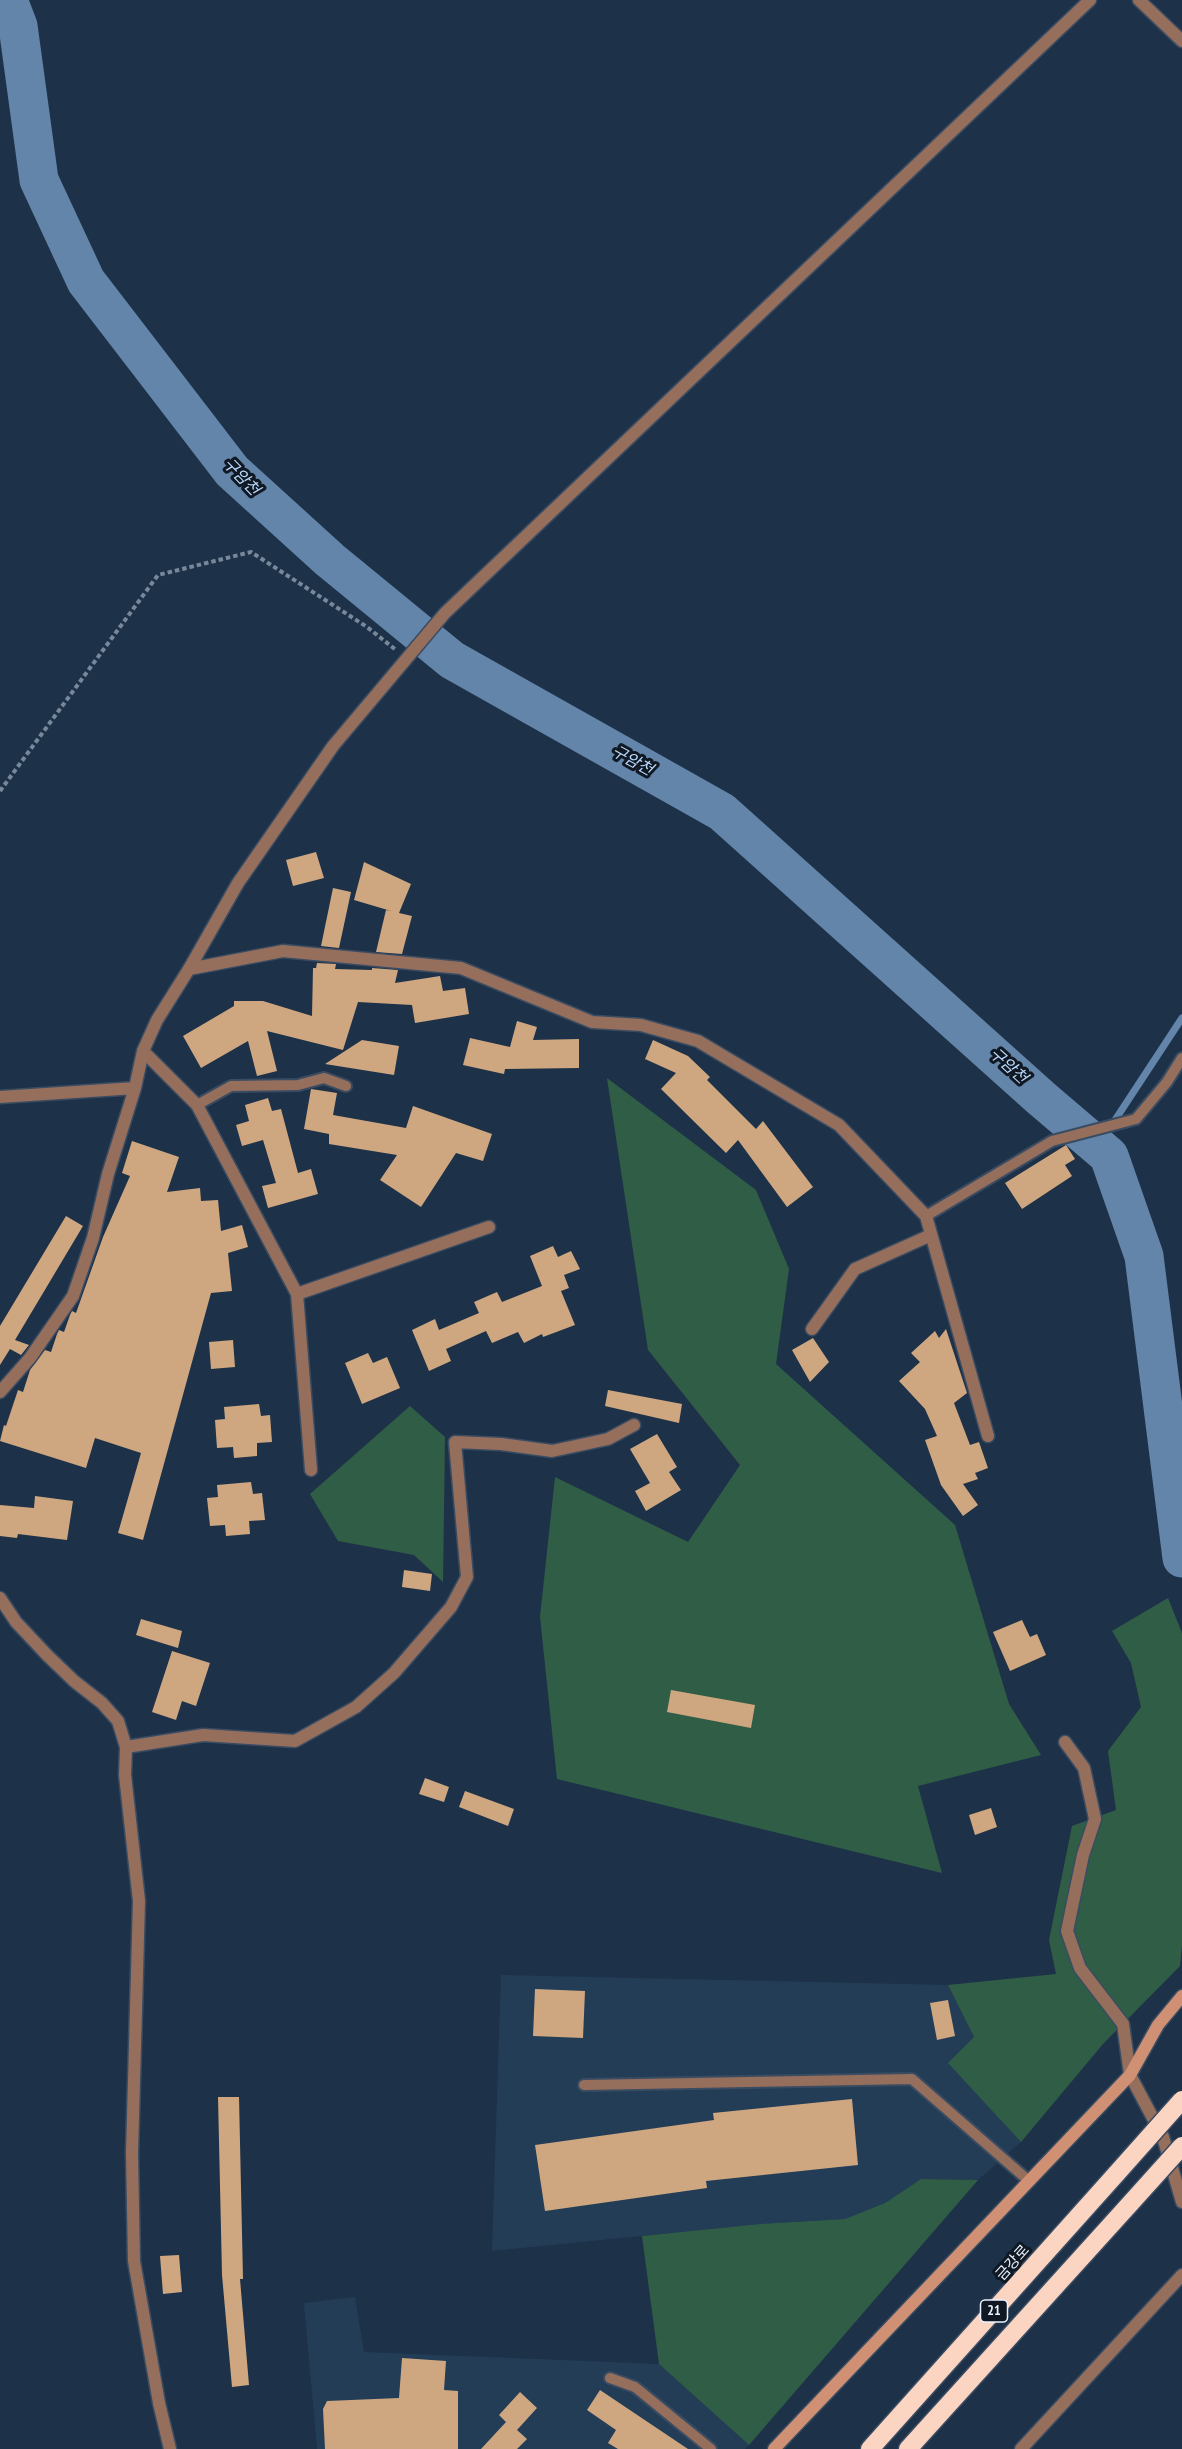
<!DOCTYPE html>
<html>
<head>
<meta charset="utf-8">
<style>
  body { margin:0 }
  canvas { display:block; background:#1d3148 }
</style>
</head>
<body>
<canvas width="1182" height="2449"></canvas>
<script>
const ctx = document.querySelector('canvas').getContext('2d');
ctx.lineJoin = 'round';
function paint(path, color) { ctx.fillStyle = color; ctx.fill(path, 'evenodd'); }
function trace(path, color, width, dash) { ctx.strokeStyle = color; ctx.lineWidth = width; ctx.lineCap = dash ? 'butt' : 'round'; ctx.setLineDash(dash || []); ctx.stroke(path); }
function label(font, color, halo, rows, align = 'center') {
  ctx.font = font + ' "PT Sans Narrow","Noto Sans KR",sans-serif'; ctx.lineWidth = 6; ctx.setLineDash([]); ctx.textBaseline = 'middle'; ctx.strokeStyle = halo; ctx.fillStyle = color; for (const [text, x, y, turn = 0] of rows) {
    ctx.save(); ctx.translate(x, y); ctx.rotate((+turn || 0) * Math.PI / 180); ctx.textAlign = isNaN(turn) ? turn : align; if (halo) ctx.strokeText(text, 0, 0); ctx.fillText(text, 0, 0); ctx.restore();
  }
}
paint(new Path2D(`
  M501,1975l447,10 26,52 -25,26 72,79 -43,38 -57,-1 -36,24 -40,16 -85,5 -268,27z
  M355,2297l9,55 295,12 90,81 -4,4h-428l-13,-146z`), '#233d57');
paint(new Path2D(`
  M607,1078l149,112 33,79 -13,95 179,161 54,179 32,51 -123,31 24,87 -385,-94 -17,-162 15,-140 133,65 52,-77 -92,-115z
  M410,1406l35,31 -2,145 -29,-27 -76,-14 -28,-47z
  M1168,1598l14,35v312l-2,21 -77,78 -82,98 -73,-79 26,-26 -26,-52 108,-11 -7,-34 23,-114 44,-16 -8,-59 33,-44 -10,-44 -19,-32z
  M921,2179l57,1 -229,265 -90,-81 -17,-128 118,-12 85,-5 40,-16z`), '#305d46');
trace(new Path2D(`
  M1098,1146l84,-128
  M1180,1545h2`), '#6385aa', 7);
trace(new Path2D(`
  M8,0l10,26 21,154 47,101 146,190 98,89 122,100 270,152 319,286 68,58 35,100 38,302`), '#6385aa', 39);
paint(new Path2D(`
  M316,852l8,26 -31,8 -7,-26z
  M364,862l47,22 -12,29 13,3 -10,38 -26,-2 10,-42 5,1 -37,-11z
  M333,888l18,4 -12,56 -18,-2z
  M317,963l19,1 -1,5 37,1v-2l26,2 -3,13 45,-7 3,15 22,-3 4,26 -54,9 -3,-18 -54,-3 -15,48 -76,-19 10,40 -20,5 -9,-35 -47,27 -18,-32 51,-30v-5h29l49,15 1,-48h3z
  M517,1021l20,6 -4,13 46,-1v29l-74,1 -1,5 -41,-9 7,-27 40,9z
  M362,1040l37,6 -5,29 -69,-11z
  M653,1040l35,16 22,21 -3,3 49,49 7,-8 50,66 -26,20 -49,-67 -12,13 -65,-64 15,-16 -31,-14z
  M311,1089l26,4 -4,22 73,13 7,-22 79,28 -9,27 -27,-8 -35,54 -41,-27 17,-25 -68,-11v-10l-25,-5z
  M268,1098l4,13 9,-2 17,64 13,-4 7,25 -50,14 -6,-22 14,-3 -13,-43 -21,6 -6,-21 13,-4 -4,-16z
  M132,1141l47,16 -12,35 33,-4 1,13 17,-1 3,31 21,-6 6,22 -20,6 4,38 -21,2 -68,247 -25,-7 23,-80 -46,-15 -9,30 -86,-27 4,-16 2,1 12,-36 5,2 7,-22 15,-20 6,2 6,-18 2,-4 5,2 6,-17 2,-4 4,2 27,-76 27,-61 -8,-3z
  M1066,1145l9,14 -10,6 7,11 -50,33 -17,-26z
  M66,1216l17,10 -68,114 14,5 -8,10 -11,-6 -10,16v-39z
  M553,1246l5,11 13,-6 9,18 -16,6 5,13 -8,3 14,34 -32,12 -1,-3 -18,9 -6,-11 -26,11 -6,-12 -40,18 5,12 -22,10 -17,-41 23,-11 4,11 40,-17 -5,-11 23,-10 5,10 40,-16 -12,-30z
  M946,1329l21,64 -13,10 16,42 9,-3 9,26 -13,5 3,6 -15,5 15,21 -15,11 -22,-31 -16,-45 12,-4 -12,-27 -26,-28 21,-19 -9,-9 24,-22 4,7z
  M813,1338l16,24 -19,20 -18,-32z
  M233,1340l2,27 -24,2 -2,-27z
  M368,1353l5,10 14,-6 13,31 -38,16 -17,-41z
  M608,1390l74,14 -3,19 -74,-17z
  M259,1404l2,12 9,-1 2,27 -15,1v13l-23,2 -1,-11 -16,1 -2,-28 10,-1 -1,-12z
  M657,1434l20,33 -8,5 12,18 -35,21 -11,-20 15,-8 -20,-34z
  M251,1482l2,12 9,-1 3,27 -16,1 1,13 -24,2 -1,-11 -15,1 -3,-28 11,-1 -1,-12z
  M35,1496l38,5 -6,39 -49,-6 -1,4 -17,-2v-31l34,3z
  M404,1570l28,4 -2,17 -28,-4z
  M141,1619l41,12 -4,17 -42,-13z
  M1022,1620l8,17 7,-3 9,21 -36,16 -17,-39z
  M172,1651l38,12 -14,43 -14,-5 -6,19 -24,-8z
  M671,1690l84,15 -4,23 -84,-16z
  M425,1778l24,9 -5,15 -25,-8z
  M465,1791l49,18 -6,17 -49,-19z
  M991,1808l6,19 -22,8 -6,-20z
  M535,1989l50,2 -2,47 -50,-2z
  M948,2000l7,36 -18,4 -7,-37z
  M218,2097h21l4,182h-3l9,106 -17,2 -10,-112z
  M852,2099l6,66 -152,16 1,7 -162,23 -10,-66 179,-25 -1,-7z
  M179,2255l3,37 -19,2 -3,-38z
  M402,2358l44,3 -2,29 14,1v58h-133l-2,-40 4,-8 72,-3z
  M600,2390l88,59h-70l-10,-6 8,-13 -29,-20z
  M520,2392l17,16 -20,22 10,9 -10,10h-36l25,-27 -7,-7z`), '#cea780');
const lane = new Path2D(`
  M197,1105l34,-19 67,-1 26,-7 22,8
  M926,1216l126,-75 84,-22 31,-37 15,-24
  M584,2085l328,-6 117,102
  M610,2378l25,9 76,62`);
const street = new Path2D(`
  M1139,0l43,41
  M189,969l94,-18 178,17 131,54 49,3 57,16 141,84 87,91 62,220
  M143,1051l54,54 100,189 14,176
  M0,1097l135,-9
  M297,1294l192,-67
  M812,1329l43,-60 76,-34
  M0,1392l30,-34 43,-62 20,-58 15,-64 27,-86 8,-37 14,-31 32,-51 49,-86 95,-137 112,-133 645,-613
  M0,1598l16,24 31,33 27,26 28,22 16,18 8,26 -1,28 14,126 -7,252 2,108 25,142 11,46
  M1065,1742l19,26 11,51 -12,36 -16,76 13,37 43,56 7,51 33,62 19,65
  M126,1747l77,-12 92,6 61,-34 38,-34 57,-66 16,-30 -12,-135 46,2 51,7 56,-12 26,-14
  M1021,2449l161,-174`);
const secondary = new Path2D(`
  M774,2449l356,-374 28,-50 24,-29`);
const highway = new Path2D(`
  M870,2449l247,-276
  M908,2449l220,-243`);
trace(lane, '#3a4c62', 14);
trace(street, '#3a4c62', 15);
trace(secondary, '#3a4c62', 15);
trace(highway, '#3a4c62', 21);
trace(new Path2D(`
  M0,791l158,-216 93,-23 116,75 29,23`), '#78889a', 4, [4.5, 3]);
trace(lane, '#966e5c', 10);
trace(street, '#966e5c', 12);
trace(secondary, '#d09073', 12);
trace(highway, '#fcd4c2', 18);
const highwayBridge = new Path2D(`
  M1117,2173l65,-73
  M1128,2206l54,-60`);
trace(highwayBridge, '#3a4c62', 21, []);
trace(highwayBridge, '#fcd4c2', 18);
for (const [x, y, w] of [
  [994,2311,27]
]) { const box = new Path2D(); box.roundRect(x - w / 2, y - 11, w, 22, 4.5); ctx.fillStyle = '#101923'; ctx.fill(box); trace(box, '#e9f3ff', 1.5); }
label('bold 14px', '#e9f3ff', null, [
  ["21",994,2311]
]);
label('15px', '#e9f3ff', '#101923', [
  ["금강로",1013,2263,-48]
]);
label('italic 16px', '#badafd', '#101923', [
  ["구암천",241,477,46],
  ["구암천",632,761,29],
  ["구암천",1008,1066,42]
]);
</script>
</body>
</html>
